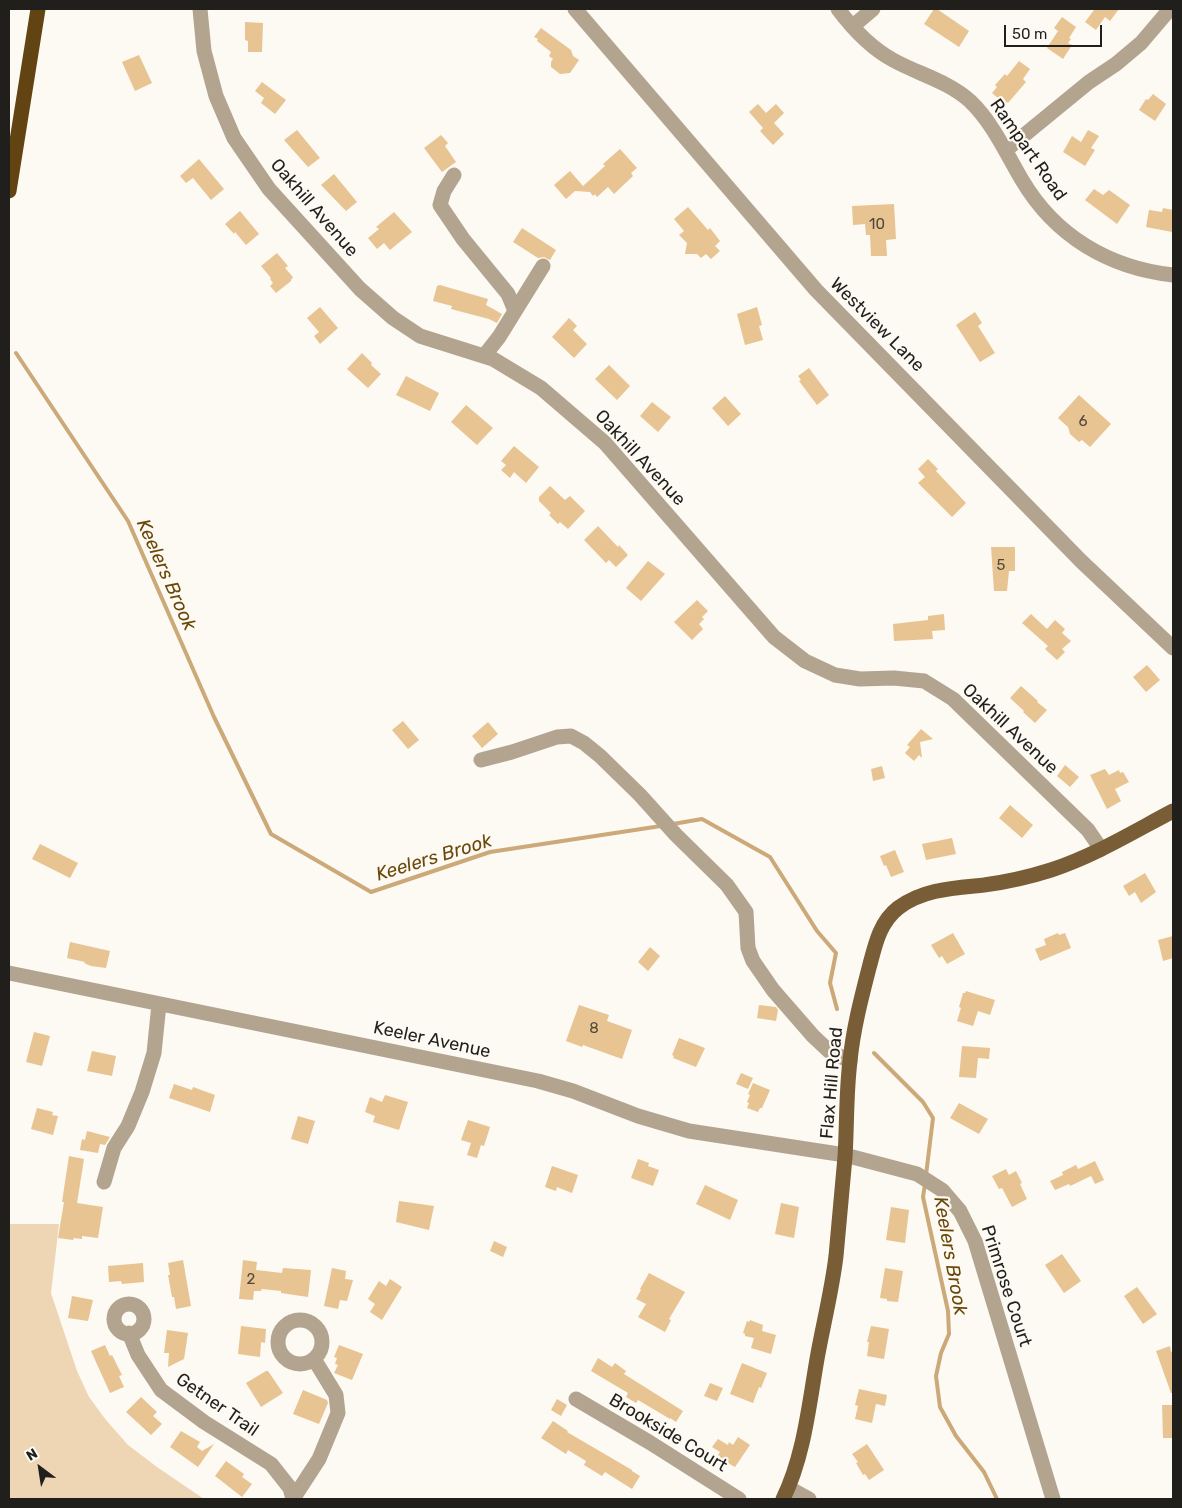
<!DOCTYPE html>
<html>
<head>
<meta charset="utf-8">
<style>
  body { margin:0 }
  #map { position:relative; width:1182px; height:1508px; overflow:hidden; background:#fdf9f3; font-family:Rubik,sans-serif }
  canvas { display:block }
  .frame { position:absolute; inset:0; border:10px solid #201f1c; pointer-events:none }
  .north { position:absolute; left:15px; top:1443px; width:50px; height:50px; -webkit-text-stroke:4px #fdf9f3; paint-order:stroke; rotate:329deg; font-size:14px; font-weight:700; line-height:20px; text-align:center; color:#201f1c }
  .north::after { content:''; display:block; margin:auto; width:18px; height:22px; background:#201f1c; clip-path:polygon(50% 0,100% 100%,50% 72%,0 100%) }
  .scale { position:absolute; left:1004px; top:25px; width:98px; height:22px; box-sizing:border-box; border:2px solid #201f1c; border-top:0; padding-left:6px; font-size:15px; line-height:18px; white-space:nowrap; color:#201f1c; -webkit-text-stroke:4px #fdf9f3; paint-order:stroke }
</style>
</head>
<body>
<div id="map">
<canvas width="1182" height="1508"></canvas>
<div class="frame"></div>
<div class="north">N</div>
<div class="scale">50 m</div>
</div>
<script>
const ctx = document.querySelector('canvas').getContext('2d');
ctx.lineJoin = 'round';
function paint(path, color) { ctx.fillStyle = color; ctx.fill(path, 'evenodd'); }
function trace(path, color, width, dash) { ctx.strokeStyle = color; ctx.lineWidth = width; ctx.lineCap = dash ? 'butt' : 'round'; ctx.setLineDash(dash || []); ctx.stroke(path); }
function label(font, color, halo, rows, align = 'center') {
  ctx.font = font + ' Rubik,sans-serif'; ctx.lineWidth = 4.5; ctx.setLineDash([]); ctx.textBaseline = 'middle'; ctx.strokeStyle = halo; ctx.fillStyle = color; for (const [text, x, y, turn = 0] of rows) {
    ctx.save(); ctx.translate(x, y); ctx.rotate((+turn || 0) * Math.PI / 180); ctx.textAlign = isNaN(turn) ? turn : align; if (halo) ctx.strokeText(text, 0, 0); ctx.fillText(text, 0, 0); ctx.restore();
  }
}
paint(new Path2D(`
  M9,1224h50l-8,69 26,78 12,26 17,23 22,25 29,22 47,32h-195z`), '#eed6b5');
trace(new Path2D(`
  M16,353l112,168 86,196 57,117 100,58 119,-40 171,-26
  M673,824l29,-5 68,38 47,74 19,22 -6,30 7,26
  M874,1053l49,49 10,16 -7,57
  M925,1184l-2,13 25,114 1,23 -8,19 -5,23 4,31 16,29 28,36 13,27`), '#cca978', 4);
paint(new Path2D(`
  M934,9h3l32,22 -10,16 -35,-23z
  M1093,9h26l-9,12 -5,-4 -9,13 -11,-8 9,-12z
  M1062,17l14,10 -7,11 2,1 -3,4 4,2 -9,14 -16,-11 11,-17 -4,-3z
  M245,22l18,1 -1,29h-14v-11l-3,-1z
  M541,28l30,22 2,6 6,4 -9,13 -10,1 -9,-7v-5l2,-3 -4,-3 2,-4 -14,-11 1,-2 -4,-2z
  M139,55l13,28 -17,8 -13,-29z
  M1019,61l11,8 -7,10 3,3 -18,21 -1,-1 -2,2 -13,-11 5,-6 -2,-2 10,-11 2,2z
  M262,82l24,18 -11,14 -14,-11 3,-5 -9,-7z
  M1153,94l13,10 -11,17 -16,-11 7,-11 2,1z
  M758,104l8,9 10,-9 8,9 -10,10 10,11 -11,11 -13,-14 3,-3 -14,-16z
  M297,130l23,28 -12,9 -24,-27z
  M1088,130l11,6 -8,12 4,2 -10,16 -22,-14 9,-16 9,6z
  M441,135l7,8 -3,3 11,16 -14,10 -18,-24z
  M620,149l17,19 -6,5 2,3 -19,18 -6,-7 -11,10 -2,-3 -2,2 -3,-4 -15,-1 -9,8 -12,-14 16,-14 13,15 22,-20 -2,-2z
  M199,159l25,30 -13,11 -18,-22 -7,5 -6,-7z
  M334,174l23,28 -11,9 -25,-26z
  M1094,189l9,6 6,-5 21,15 -13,19 -32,-24z
  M894,204l2,35 -10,1 1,16h-16l-1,-21h-4l-1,-11 -12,1 -1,-19z
  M688,207l20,23 2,-2 10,13 -5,5 5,5 -9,8 -5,-5 -5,4 -4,-4h-12l2,-11 -8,-8 5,-4 -10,-12z
  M1163,208l10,2 -1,22 -26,-5 3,-17 13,2z
  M240,211l19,23 -13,11 -11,-13 -1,2 -9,-10z
  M394,212l18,20 -22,18 -6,-7 -7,6 -9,-11 11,-9 -3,-2z
  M522,228l34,22 -6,10 -6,-3 -6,1 -25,-16z
  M277,253l11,13 -3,2 8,9 -2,3v1l-15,12 -6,-7 3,-3 -3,-4 1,-1 -10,-12z
  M440,285l48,14 -2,6 16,9 -5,9 -8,-4 -38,-10 1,-3 -19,-5 4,-15z
  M320,307l18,21 -18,16 -6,-8 5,-4 -12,-14z
  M757,307l5,18 -3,1 4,14 -18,5 -8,-31z
  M975,312l7,11 -4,3 17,27 -15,9 -24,-37z
  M569,318l8,8 -4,4 14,14 -13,14 -22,-21z
  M362,353l10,10 -1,2 10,9 -13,14 -21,-19z
  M609,365l21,21 -13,14 -22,-21z
  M809,368l20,27 -12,10 -18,-24 2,-1 -3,-4z
  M406,376l33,17 -9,18 -34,-16z
  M1079,395l32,29 -21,23 -8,-7 -3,2 -9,-8 -2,-7 -10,-9z
  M725,396l16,18 -13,12 -16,-18z
  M652,402l19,15 -13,15 -18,-16z
  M466,405l27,23 -16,17 -26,-23z
  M514,446l25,21 -13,16 -12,-11 -4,6 -9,-8 5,-5 -5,-4z
  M928,459l10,10 -2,2 30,32 -14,14 -34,-34 7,-6 -7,-8z
  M550,486l15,14 5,-4 15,15 -17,18 -8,-7 -2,2 -9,-9 2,-2 -12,-12v-4z
  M598,526l20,21 1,-2 9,10 -12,12 -7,-7 -3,3 -22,-23z
  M991,547h24v24h-6l-2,20h-13z
  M648,561l17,13 -24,27 -15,-13z
  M697,600l11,11 -6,6 2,2 -5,5 4,5 -11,11 -18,-18z
  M944,614l1,16 -13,1 1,8 -39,2 -1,-17 35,-4v-4z
  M1031,614l16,15 8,-9 10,9 -3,4 9,8 -9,8 3,3 -8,8 -12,-11 3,-3 -26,-23z
  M1147,665l13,15 -14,12 -13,-15z
  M1021,686l17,15 -1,1 10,8 -12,13 -12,-11 1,-1 -14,-13z
  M403,721l16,19 -11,9 -16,-19z
  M488,722l10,12 -16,14 -10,-12z
  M921,729l12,10 -13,3 2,16 -3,-3 -5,6 -9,-8 5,-6 -3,-2z
  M1065,765l14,12 -9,10 -13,-11z
  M882,766l3,12 -12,3 -2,-12z
  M1105,769l4,6 10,-5 1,3 3,-1 6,10 -14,7 6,12 -14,8 -17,-34z
  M1010,805l23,20 -11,13 -23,-20z
  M952,838l4,16 -30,6 -4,-16z
  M40,844l38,19 -8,15 -38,-19z
  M895,850l9,22 -13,5 -5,-12 -2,1 -4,-10z
  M1145,873l11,19 -15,11 -6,-11 -6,4 -6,-10z
  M953,933l12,21 -18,10 -5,-8 -3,2 -8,-13z
  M1058,933l1,2 6,-2 6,15 -31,13 -5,-12 11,-4 -2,-6z
  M1173,936v22l-10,3 -5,-21z
  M70,942l40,9 -4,17 -15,-2 -7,-3 1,-1 -18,-4z
  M650,947l10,9 -12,15 -10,-9z
  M966,991l29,9 -5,15 -12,-4 -5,15 -16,-5 4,-13 -2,-1 4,-14h2z
  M579,1005l30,10 -2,6 25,9 -10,29 -39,-14 -1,2 -16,-6z
  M759,1005l17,2 2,3 -2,11 -19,-3z
  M34,1032l16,4 -8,30 -16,-4z
  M679,1038l26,10 -9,19 -23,-9 1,-2 -2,-1z
  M962,1046l28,2 -1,11 -11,-1 -2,20 -17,-1z
  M92,1051l24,5 -4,20 -25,-5z
  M741,1073l12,5 -5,11 -12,-5z
  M753,1083l17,7 -8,18h-2l-2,4 -11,-4 2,-5 -2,-1 3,-7 -2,-1z
  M174,1084l18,6 1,-3 22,8 -5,17 -41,-14z
  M385,1095l23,7 -9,28 -26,-8 2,-6 -10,-4 5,-15 12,5z
  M959,1103l29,16 -9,15 -29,-16z
  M37,1108l16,4 -1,3 6,1 -5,19 -22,-6z
  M298,1116l17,5 -7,23 -17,-5z
  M468,1120l22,7 -6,19 -3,-1 -4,13 -10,-3 4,-12 -10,-3z
  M87,1131l23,6 -5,8 -5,-1 -2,9 -18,-3 2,-11 3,1z
  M69,1156l15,3 -7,44 26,4 -5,31 -16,-2v3l-8,-1 -1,2 -15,-2 6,-36h-2z
  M638,1159l11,4 -1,3 11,4 -6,16 -22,-8z
  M1095,1161l9,19 -9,4 -4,-8 -21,10 -1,-2 -14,6 -5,-9 13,-6 -1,-3 14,-7 2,4z
  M552,1166l26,9 -6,18 -15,-6 -1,4 -11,-4z
  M1006,1169l3,6 7,-4 6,12 -2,1 7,15 -15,8 -10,-19 -3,1 -7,-13z
  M705,1185l33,15 -8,20 -34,-16z
  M399,1201l35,5 -5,24 -33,-8z
  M781,1203l18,4 -5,31 -19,-4z
  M891,1207l18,3 -4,33 -19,-3z
  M494,1241l13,6 -4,10 -13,-6z
  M1062,1254l19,27 -17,12 -19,-28z
  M183,1260l8,46 -15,3 -2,-12h-2l-4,-22h2l-2,-12z
  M243,1260l14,2 -1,8 26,3 1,-5 28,2 -3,27 -27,-4v-2l-19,-2 -1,2h-7l-1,9 -14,-1z
  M143,1263l1,19 -22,2 -1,-3 -12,1 -1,-16z
  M332,1268l14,3 -1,8 8,1 -6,21 -7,-1 -2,9 -14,-3z
  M885,1268l18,3 -5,31 -11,-1v-2l-7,-1z
  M649,1273l36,19 -16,27 2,1 -6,12 -27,-15 8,-13 -10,-5 5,-9 -1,-1z
  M390,1279l12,8 -20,33 -12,-8 5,-8 -7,-5 11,-18 7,5z
  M1137,1287l20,27 -14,10 -19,-28z
  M72,1296l21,4 -5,21 -20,-3z
  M750,1320l13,5 -1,6 14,4 -5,19 -20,-6 3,-10 -9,-2v-2l-2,-1 4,-12 2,1z
  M241,1326l25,3 -1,14 -4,-1 -1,15 -22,-3z
  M871,1326l18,3 -5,30 -17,-3 2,-14h-2z
  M167,1330l21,3 -4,26 -16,8 1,-14h-5z
  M105,1345l5,11 2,-1 10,20 -3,1 5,11 -14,6 -19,-42z
  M339,1345l24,9 -11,26 -18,-7 4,-8 -3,-1 2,-6 -3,-1z
  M1170,1346l1,6 2,-1v42h-2l-15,-42z
  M598,1358l14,9 3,-4 11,8 -2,3 59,37 -7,11 -6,-4v1l-32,-19 -2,3 -10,-6 2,-4 -37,-22z
  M742,1363l25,10 -6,15 -2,-1 -6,16 -23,-9z
  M266,1371h2l15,22 -22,14 -15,-24z
  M710,1383l13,5 -6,13 -13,-5z
  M859,1389l28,6 -2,11 -9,-2 -4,19 -17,-4 3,-13 -3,-1z
  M303,1390l24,10 1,3 -9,21 -26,-10z
  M141,1397l16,15 -4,4 9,8 -11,11 -25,-23z
  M557,1399l10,6 -6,11 -10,-6z
  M1162,1405h11v33h-10z
  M553,1421l15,10 -1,1 65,38v1l8,5 -8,13 -27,-17 -3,4 -18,-11 2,-4 -18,-11 -2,4 -25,-16z
  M181,1431l19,11 -3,5 5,4 12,-7 -16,23 -28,-20z
  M738,1437l12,8 -15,22 -16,-9 1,-2 -2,-1 2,-3 -8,-5 6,-8 10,6 1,-3 4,3z
  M867,1444l17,26 -15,10 -4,-6 -2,1 -7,-12 2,-1 -6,-8z
  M226,1461l18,13 -2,3 10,7 -10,13 -27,-21z`), '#e7c492');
trace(new Path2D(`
  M200,9l4,42 12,45 18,42 35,51 91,100 33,29 27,18 73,23 48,29 64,55 169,194 31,24 30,14 25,4 34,-1 30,3 29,18 135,131 13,19
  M575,9l241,281 265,271 92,87
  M838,9c15,20 33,39 55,51 25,14 55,21 77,41 23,22 36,52 52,79 33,56 87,88 151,95
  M853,26l20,-17
  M1006,150l83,-68 27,-18 25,-21 29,-34
  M454,175l-10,16 -4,14 23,34 45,55 7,17
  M484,356l15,-19 44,-71
  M481,760l31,-8 45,-15 14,-1 13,7 16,13 40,39 36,40 51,50 19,27 2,36 5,13 20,29 40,46 16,15 21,10
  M9,973l529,108 35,10 65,25 51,15 156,24 72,19 25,16 18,21 15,30 78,258
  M104,1182l10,-34 14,-22 14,-34 12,-39 5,-49
  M114 1319a15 15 0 1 1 30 0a15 15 0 1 1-30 0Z
  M278 1342a22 22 0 1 1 44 0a22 22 0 1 1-44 0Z
  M129,1333l9,22 23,35 43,32 67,42 19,24 3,11
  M576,1399l73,43 90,57
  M789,1488l20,11
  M293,1499l26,-40 19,-46 -2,-18 -22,-36`), '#b3a48f', 15);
trace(new Path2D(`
  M783,1499c21,-43 26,-94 34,-140 6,-34 15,-69 19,-103 3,-33 6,-66 9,-99 2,-32 1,-64 5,-96 3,-31 11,-62 19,-93 6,-22 10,-45 29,-60 25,-19 57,-20 86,-23 23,-3 45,-8 67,-15 43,-14 82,-38 122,-59`), '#785d37', 15);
trace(new Path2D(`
  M9,191l29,-182`), '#624412', 15);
label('15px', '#52483a', null, [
  ["10",877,225],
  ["6",1083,422],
  ["5",1001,566],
  ["8",594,1029],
  ["2",251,1280]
]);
label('18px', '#201f1c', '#fdf9f3', [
  ["Rampart Road",1028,150,55],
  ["Oakhill Avenue",314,208,49],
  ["Westview Lane",877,325,45],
  ["Oakhill Avenue",640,458,47],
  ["Oakhill Avenue",1010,729,43],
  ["Keeler Avenue",432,1040,12],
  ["Flax Hill Road",832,1083,-85],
  ["Primrose Court",1006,1286,72],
  ["Getner Trail",217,1405,35],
  ["Brookside Court",668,1433,31]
]);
label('italic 19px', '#6a480a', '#fdf9f3', [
  ["Keelers Brook",166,575,66],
  ["Keelers Brook",434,858,-17],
  ["Keelers Brook",950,1256,80]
]);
</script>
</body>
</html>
